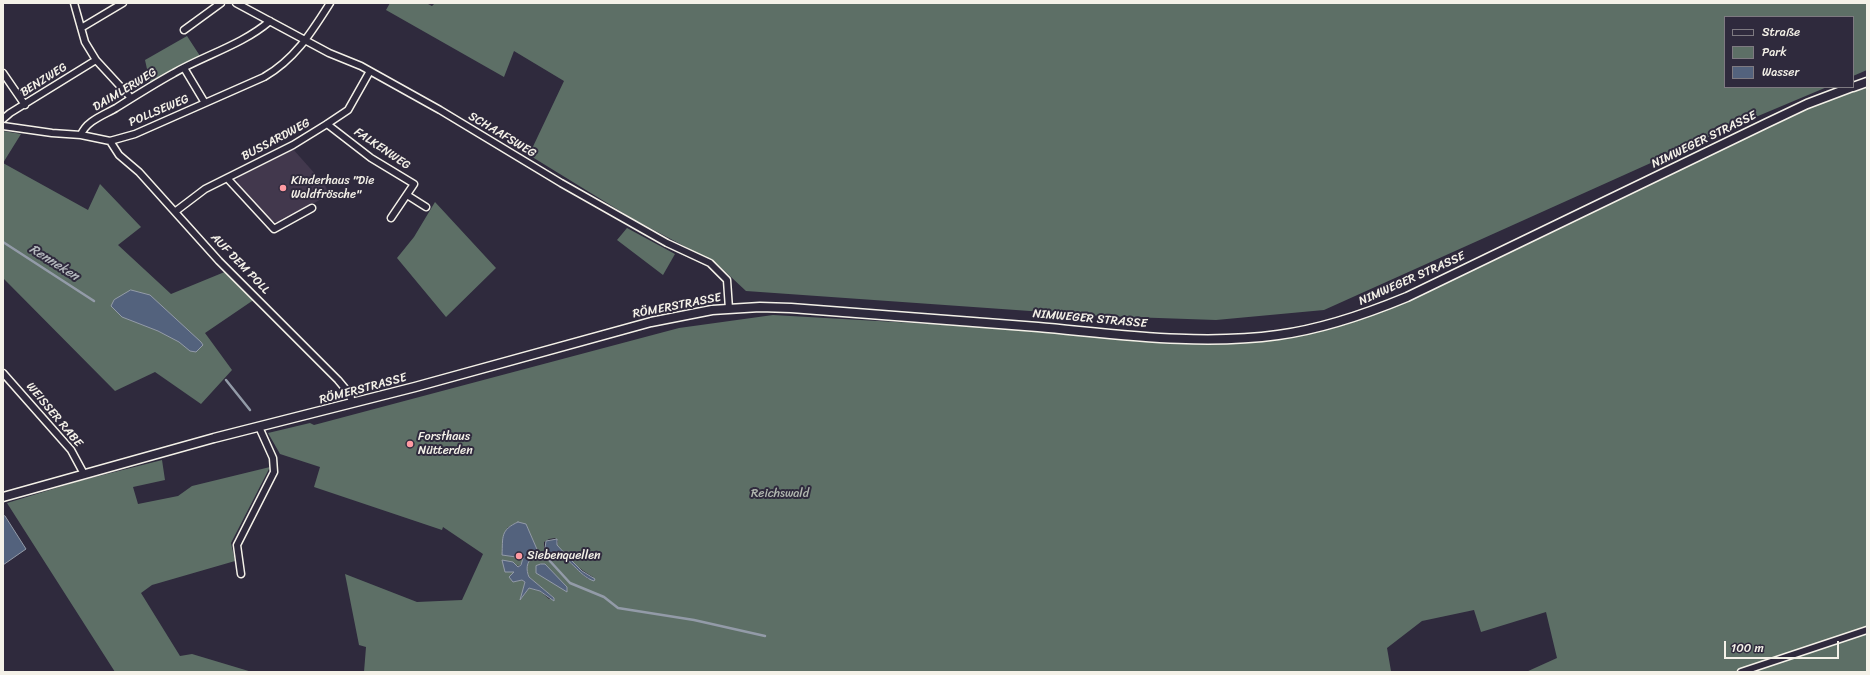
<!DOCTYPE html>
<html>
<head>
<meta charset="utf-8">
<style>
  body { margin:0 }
  #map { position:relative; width:1870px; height:675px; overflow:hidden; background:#2f2a3d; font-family:Sriracha,sans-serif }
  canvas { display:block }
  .frame { position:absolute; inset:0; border:4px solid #f4f1e8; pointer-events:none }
  .legend { position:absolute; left:1724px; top:16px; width:130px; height:72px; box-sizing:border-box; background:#2f2a3d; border:1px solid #7e7a81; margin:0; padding:5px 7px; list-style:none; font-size:12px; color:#f4f1e8 }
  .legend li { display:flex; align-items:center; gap:8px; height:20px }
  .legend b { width:20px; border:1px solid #7e7a81 }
  .scale { position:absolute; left:1724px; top:641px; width:115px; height:18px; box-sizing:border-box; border:2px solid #f4f1e8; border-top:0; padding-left:5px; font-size:12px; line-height:14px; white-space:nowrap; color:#f4f1e8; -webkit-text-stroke:3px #2f2a3d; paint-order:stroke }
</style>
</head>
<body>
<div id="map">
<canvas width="1870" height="675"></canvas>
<div class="frame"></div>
<ul class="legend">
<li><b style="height:5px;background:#2f2a3d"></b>Straße</li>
<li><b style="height:11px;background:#5d6f66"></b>Park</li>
<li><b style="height:11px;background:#53627d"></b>Wasser</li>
</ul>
<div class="scale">100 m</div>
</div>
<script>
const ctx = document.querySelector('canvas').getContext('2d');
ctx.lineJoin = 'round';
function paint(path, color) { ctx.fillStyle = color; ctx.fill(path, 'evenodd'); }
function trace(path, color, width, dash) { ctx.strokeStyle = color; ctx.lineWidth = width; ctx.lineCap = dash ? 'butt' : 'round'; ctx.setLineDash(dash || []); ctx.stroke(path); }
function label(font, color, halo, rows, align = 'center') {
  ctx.font = font + ' Sriracha,sans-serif'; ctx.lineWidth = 4; ctx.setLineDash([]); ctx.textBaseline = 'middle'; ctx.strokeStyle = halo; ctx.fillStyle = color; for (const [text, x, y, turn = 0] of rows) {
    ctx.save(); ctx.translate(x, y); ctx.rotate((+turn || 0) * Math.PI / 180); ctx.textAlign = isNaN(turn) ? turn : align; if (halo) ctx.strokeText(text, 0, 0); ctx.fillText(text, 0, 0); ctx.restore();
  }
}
paint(new Path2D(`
  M292,148l33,37 2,5 -1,6 -43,26h-8l-8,-4 -25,-28 -4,-5 -1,-6 2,-5z`), '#42384d');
paint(new Path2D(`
  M390,3h36l6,3 3,-3h1432v67l-14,6v-59h-128v70h102l-114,48 -389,175 -108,10 -115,-4 -355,-25 -30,-28 -83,-44 -104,-64 35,-74 -50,-30 -10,26 -118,-67z
  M187,36l15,23 -51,28 -6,-27z
  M1867,84v588h-341l31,-14 -11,-46 -65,20 -7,-22 -52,11 -35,27 4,23 48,1h-1075l2,-25 -7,-2 -14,-71 72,28 45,-2 21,-46 -40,-27 -1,3 -128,-43 6,-20 -40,-13 -12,-21 42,-10 4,2 365,-97 94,-13 315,18 164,5 100,-20 153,-68 219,-106zM518,522l8,3 13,29 5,1v-13l5,-3 6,-1 3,3 -1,4c10,13 22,24 36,32l-5,2c-11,-8 -18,-20 -31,-25l-7,1 -2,5h-10l-5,-3c-7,5 -7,13 -4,20l25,21 -5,1 -9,-8 -11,-3 -8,11 4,-17 -3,-2 -9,2 -2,-5 4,-5 -2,-10 2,3 4,1 4,-4v-4l-7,-1 -9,-29z
  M3,131l18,3 -18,29 9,5 76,42 12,-26 41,43 -23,18 53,49 56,-23 28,28 -50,34 27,37 -31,34 -46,-32 -40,19 -112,-113z
  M435,202l61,66 -50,49 -49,-59 17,-21z
  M627,228l48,26 -12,21 -46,-35z
  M162,460l3,20 -32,7 5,17 40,-8 14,-10 78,-19 -39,76 4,18 -83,24 -11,8 39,63 12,-2 60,18h-137l-108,-169 72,-22z`), '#5d6f66');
const water = new Path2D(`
  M131,290l19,5 51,47 2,3 -7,7 -6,-1 -11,-9 -21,-11 -36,-14 -11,-11 3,-6z
  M5,516l21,33 -23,16v-48z
  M518,522l8,2 13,30 5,1 2,-14 11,-2v6l12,13 13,13 13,8 -1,2c-16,-5 -24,-26 -41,-27l-3,1 -1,5c-9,0 -9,-1 -16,-3 -7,5 -7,13 -4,20l25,21v3l-14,-10 -11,-3 -9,12 5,-18 -3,-2 -9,2 -4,-5 5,-5h-9l-3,-12 11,2 5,5 3,-2 2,-7 -21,-3c1,-18 -2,-25 16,-33z
  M541,564h4l22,23v5l-31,-19v-7z`);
paint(water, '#53627d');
trace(water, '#939ba8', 1);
trace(new Path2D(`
  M3,242l91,59
  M226,380l24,30
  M549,560l21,23 34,14 14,11 76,12 71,16`), '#939ba8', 2.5);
const minor = new Path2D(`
  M74,3l11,39 11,18 35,38
  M236,3l93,50 32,13 79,44 121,73 106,60 43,20 17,17 2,29
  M81,28l42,-25
  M184,30l37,-27
  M184,68l21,35
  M3,73l22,32
  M3,119l7,-6 86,-53
  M327,124l44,34 43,26 -23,34
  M3,126l49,7 29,2 29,6 25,-7 129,-57c31,-18 47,-44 66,-74
  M81,135c5,-14 23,-20 35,-27 19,-12 38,-24 58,-35 31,-18 68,-28 96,-52
  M110,141l9,14 20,17 80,89 119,119 10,12 5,11
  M227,178l47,51 38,-21
  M407,195l19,12
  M176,211l29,-22 88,-44 34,-21 21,-14 22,-39
  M3,373l68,77 13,24
  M241,574l-4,-29 37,-73 -1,-14 -14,-31
  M1741,672l126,-42`);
const secondary = new Path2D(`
  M1853,87l14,-5
  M3,497l211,-59 201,-51 236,-65 61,-12 48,-3 31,1c83,6 165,13 247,19 79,7 161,19 240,8 45,-6 88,-21 129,-38l360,-174 40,-19 45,-17`);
trace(minor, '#f4f1e8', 9);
trace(secondary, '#f4f1e8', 11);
trace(minor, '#2f2a3d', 6);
trace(secondary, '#2f2a3d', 8);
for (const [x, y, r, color] of [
  [283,188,4,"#ff9aa2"],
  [410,444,4,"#ff9aa2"],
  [519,556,4,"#ff9aa2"]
]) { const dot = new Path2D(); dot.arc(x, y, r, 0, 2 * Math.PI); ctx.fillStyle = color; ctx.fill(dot); trace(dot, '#2f2a3d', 1.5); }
label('12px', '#f4f1e8', '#2f2a3d', [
  ["BENZWEG",44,80,-32],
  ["DAIMLERWEG",125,90,-31],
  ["POLLSEWEG",159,111,-23],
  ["SCHAAFSWEG",502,135,31],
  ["BUSSARDWEG",276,140,-28],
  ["NIMWEGER STRASSE",1704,140,-26],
  ["FALKENWEG",382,149,34],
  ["AUF DEM POLL",240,264,46],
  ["NIMWEGER STRASSE",1412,279,-24],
  ["RÖMERSTRASSE",677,306,-11],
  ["NIMWEGER STRASSE",1090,319,5],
  ["RÖMERSTRASSE",363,389,-15],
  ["WEISSER RABE",54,415,50]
]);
label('12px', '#f4f1e8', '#2f2a3d', [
  ["Kinderhaus \"Die",291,181],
  ["Waldfrösche\"",291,195],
  ["Forsthaus",418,437],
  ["Nütterden",418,451],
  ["Siebenquellen",527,556]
], 'left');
label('12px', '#b0b6ae', '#2f2a3d', [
  ["Reichswald",780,494]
]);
label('italic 13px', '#b4b8bd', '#2f2a3d', [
  ["Renneken",54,263,32]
]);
</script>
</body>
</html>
